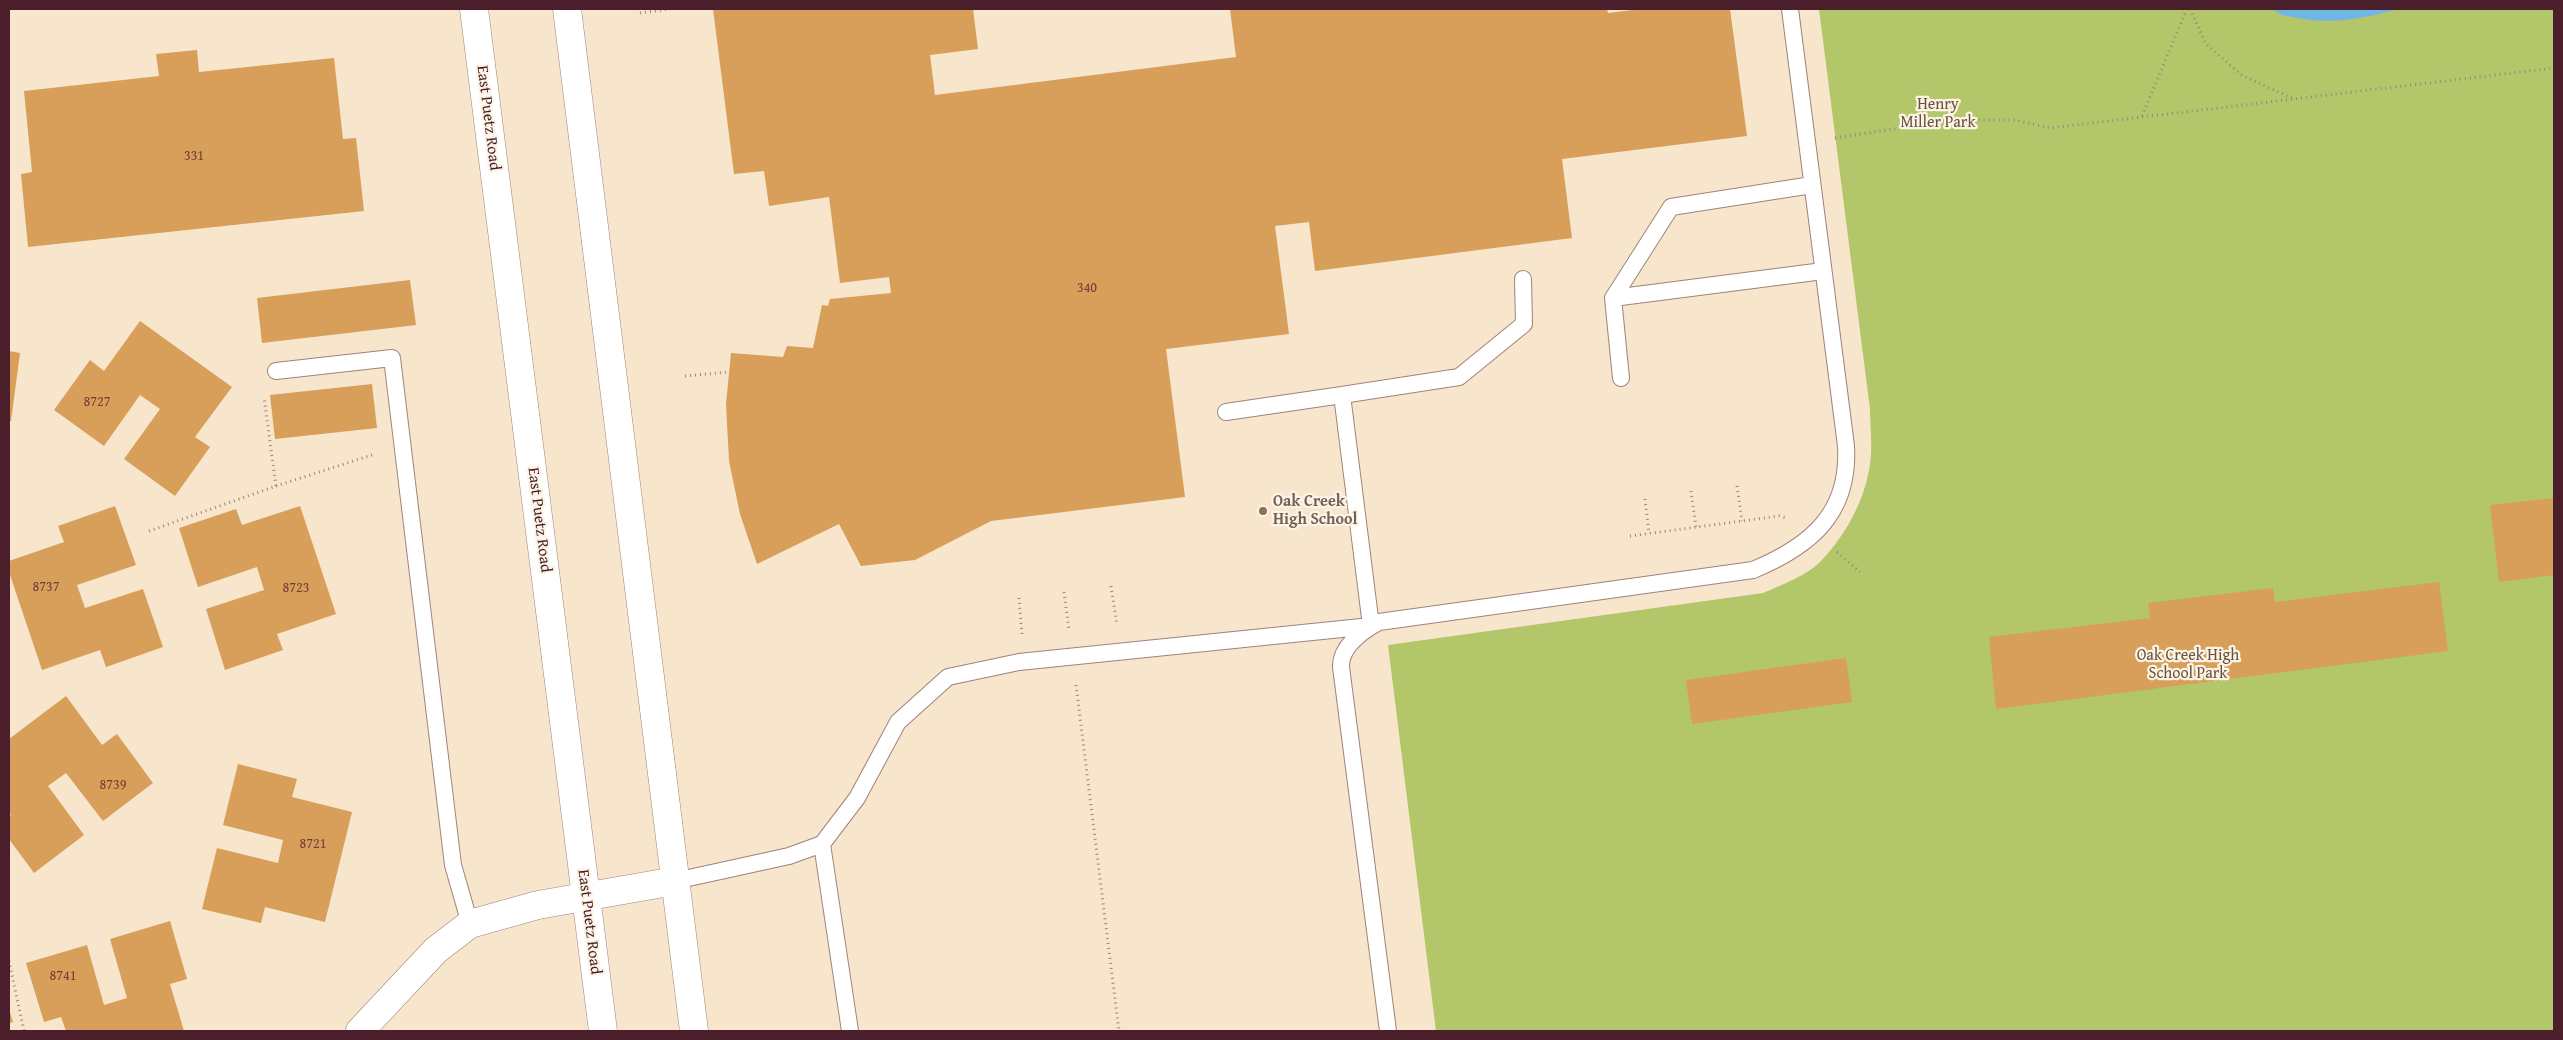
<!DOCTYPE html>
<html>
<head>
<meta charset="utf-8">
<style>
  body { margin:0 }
  #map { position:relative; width:2563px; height:1040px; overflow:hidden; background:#f7e5cc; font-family:"Gentium Book Plus",serif }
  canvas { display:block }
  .frame { position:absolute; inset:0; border:10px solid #4a1f2b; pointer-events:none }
</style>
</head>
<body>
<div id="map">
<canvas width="2563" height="1040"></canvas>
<div class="frame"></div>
</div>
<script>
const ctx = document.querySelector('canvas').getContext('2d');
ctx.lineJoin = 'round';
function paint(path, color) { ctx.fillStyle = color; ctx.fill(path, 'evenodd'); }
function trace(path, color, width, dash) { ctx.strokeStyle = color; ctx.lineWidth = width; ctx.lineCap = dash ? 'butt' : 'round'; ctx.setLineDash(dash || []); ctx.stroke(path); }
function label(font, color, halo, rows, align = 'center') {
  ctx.font = font + ' "Gentium Book Plus",serif'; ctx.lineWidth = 4.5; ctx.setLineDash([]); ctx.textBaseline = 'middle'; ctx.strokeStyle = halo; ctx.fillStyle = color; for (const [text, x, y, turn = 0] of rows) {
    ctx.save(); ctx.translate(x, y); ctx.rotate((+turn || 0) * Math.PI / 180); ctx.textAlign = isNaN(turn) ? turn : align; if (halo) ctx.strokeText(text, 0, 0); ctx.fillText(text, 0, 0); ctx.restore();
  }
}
paint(new Path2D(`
  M1819,9h735v1022h-1118l-48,-386 375,-52c19,-8 45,-18 59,-33 27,-29 46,-66 49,-105 1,-15 -1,-31 -1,-46z`), '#b3c669');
paint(new Path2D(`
  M2273,9h126c-35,9 -65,16 -101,9 -10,-2 -18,-2 -25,-9z`), '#72b5e7');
paint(new Path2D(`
  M713,9h260l5,40 -48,6 5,40 301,-38 -6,-48h377l1,4 33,-4h89l17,127 -185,23 10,79 -257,33 -6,-49 -34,4 14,108 -123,15 19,148 -194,24 -76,39 -54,6 -22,-42 -82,40 -17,-50 -11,-53 -3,-57 5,-51 52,4 4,-11 26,2 9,-43 6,1 2,-7 61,-6 -2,-16 -49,6 -11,-86 -60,9 -5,-35 -30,3z
  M197,50l2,22 135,-14 9,81 13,-1 8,73 -336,36 -7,-73 11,-2 -8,-81 135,-15 -3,-22z
  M410,280l6,45 -154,18 -5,-45z
  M140,321l92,66 -37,50 15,10 -35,49 -51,-37 36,-50 -20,-14 -36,51 -50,-36 36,-50 14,11z
  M9,351l11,2 -9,68h-2z
  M372,384l5,44 -102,11 -5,-44z
  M2554,498v77l-55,7 -9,-77z
  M115,506l21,59 -59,20 8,23 58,-19 20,58 -57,20 -6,-17 -58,20 -33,-98v-11l55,-19 -6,-16z
  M300,506l36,108 -59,20 6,16 -58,20 -19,-61 58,-19 -7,-23 -59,20 -19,-59 57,-19 6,16z
  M2439,582l9,69 -452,58 -7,-72 161,-19 -2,-15 125,-15 2,14z
  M1846,658l6,44 -160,22 -6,-44z
  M66,696l36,49 15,-11 36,49 -50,38 -37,-48 -18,13 36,49 -50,38 -25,-34v-22l2,-2 -2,-4v-72z
  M238,764l59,15 -5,18 60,15 -27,110 -60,-15 -4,16 -59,-14 15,-61 61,15 5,-23 -60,-15z
  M170,921l17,58 -17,5 14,47h-118l-5,-14 -17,5 -18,-59 61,-18 17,60 23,-7 -17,-59z
  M9,1009l4,13 -4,1z`), '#d89f5a');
const service = new Path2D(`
  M1613,298l58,-91 141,-22
  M276,371l116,-13 61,507 17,59
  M1621,378l-8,-80 210,-27
  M1226,412l116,-17
  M822,844l28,187
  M675,881l114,-25 33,-12 35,-46 41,-76 50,-45 71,-15 352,-36 -29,-231 117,-18 65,-53 -1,-45
  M1388,1031l-47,-364c-1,-20 21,-36 38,-45l374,-52c58,-24 97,-57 93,-124l-56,-437`);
const minor = new Path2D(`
  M360,1031l76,-81 34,-26 68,-19 137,-24`);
const tertiary = new Path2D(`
  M474,9l129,1022
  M567,9l127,1022`);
trace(service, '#a0827c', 18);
trace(minor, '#a0827c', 29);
trace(tertiary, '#a0827c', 29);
trace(new Path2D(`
  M2190,9l16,35 37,32 49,22
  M640,13l30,-4
  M2142,116l45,-107
  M1835,138l117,-18h63l35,8 504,-60
  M685,376l44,-4
  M276,486l99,-32
  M1737,486l5,35
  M1691,491l5,36
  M1645,499l4,34
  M149,531l127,-45 -12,-89
  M1630,536l149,-20 9,2
  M1837,552l23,20
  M1111,586l6,39
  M1064,592l5,38
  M1019,598l3,37
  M1076,685l43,346
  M9,961l15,70`), '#a0827c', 3, [1, 4]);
trace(service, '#fff', 16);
trace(minor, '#fff', 28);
trace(tertiary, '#fff', 28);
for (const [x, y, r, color] of [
  [1263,511,5,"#8d6e63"]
]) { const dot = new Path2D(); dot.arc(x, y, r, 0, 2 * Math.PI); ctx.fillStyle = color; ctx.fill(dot); trace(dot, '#fcf5e5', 2); }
label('14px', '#6e3f37', null, [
  ["331",194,156],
  ["340",1087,288],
  ["8727",97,402],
  ["8737",46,587],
  ["8723",296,588],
  ["8739",113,785],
  ["8721",313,844],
  ["8741",63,976]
]);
label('16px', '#6a513e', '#fcf5e5', [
  ["Henry",1938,105],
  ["Miller Park",1938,123],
  ["Oak Creek High",2188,656],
  ["School Park",2188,674]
]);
label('16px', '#4a1f2b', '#fcf5e5', [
  ["East Puetz Road",488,118,83],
  ["East Puetz Road",539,520,83],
  ["East Puetz Road",589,922,83]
]);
label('bold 16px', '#785e54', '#fcf5e5', [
  ["Oak Creek",1273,502],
  ["High School",1273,520]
], 'left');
</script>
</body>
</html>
